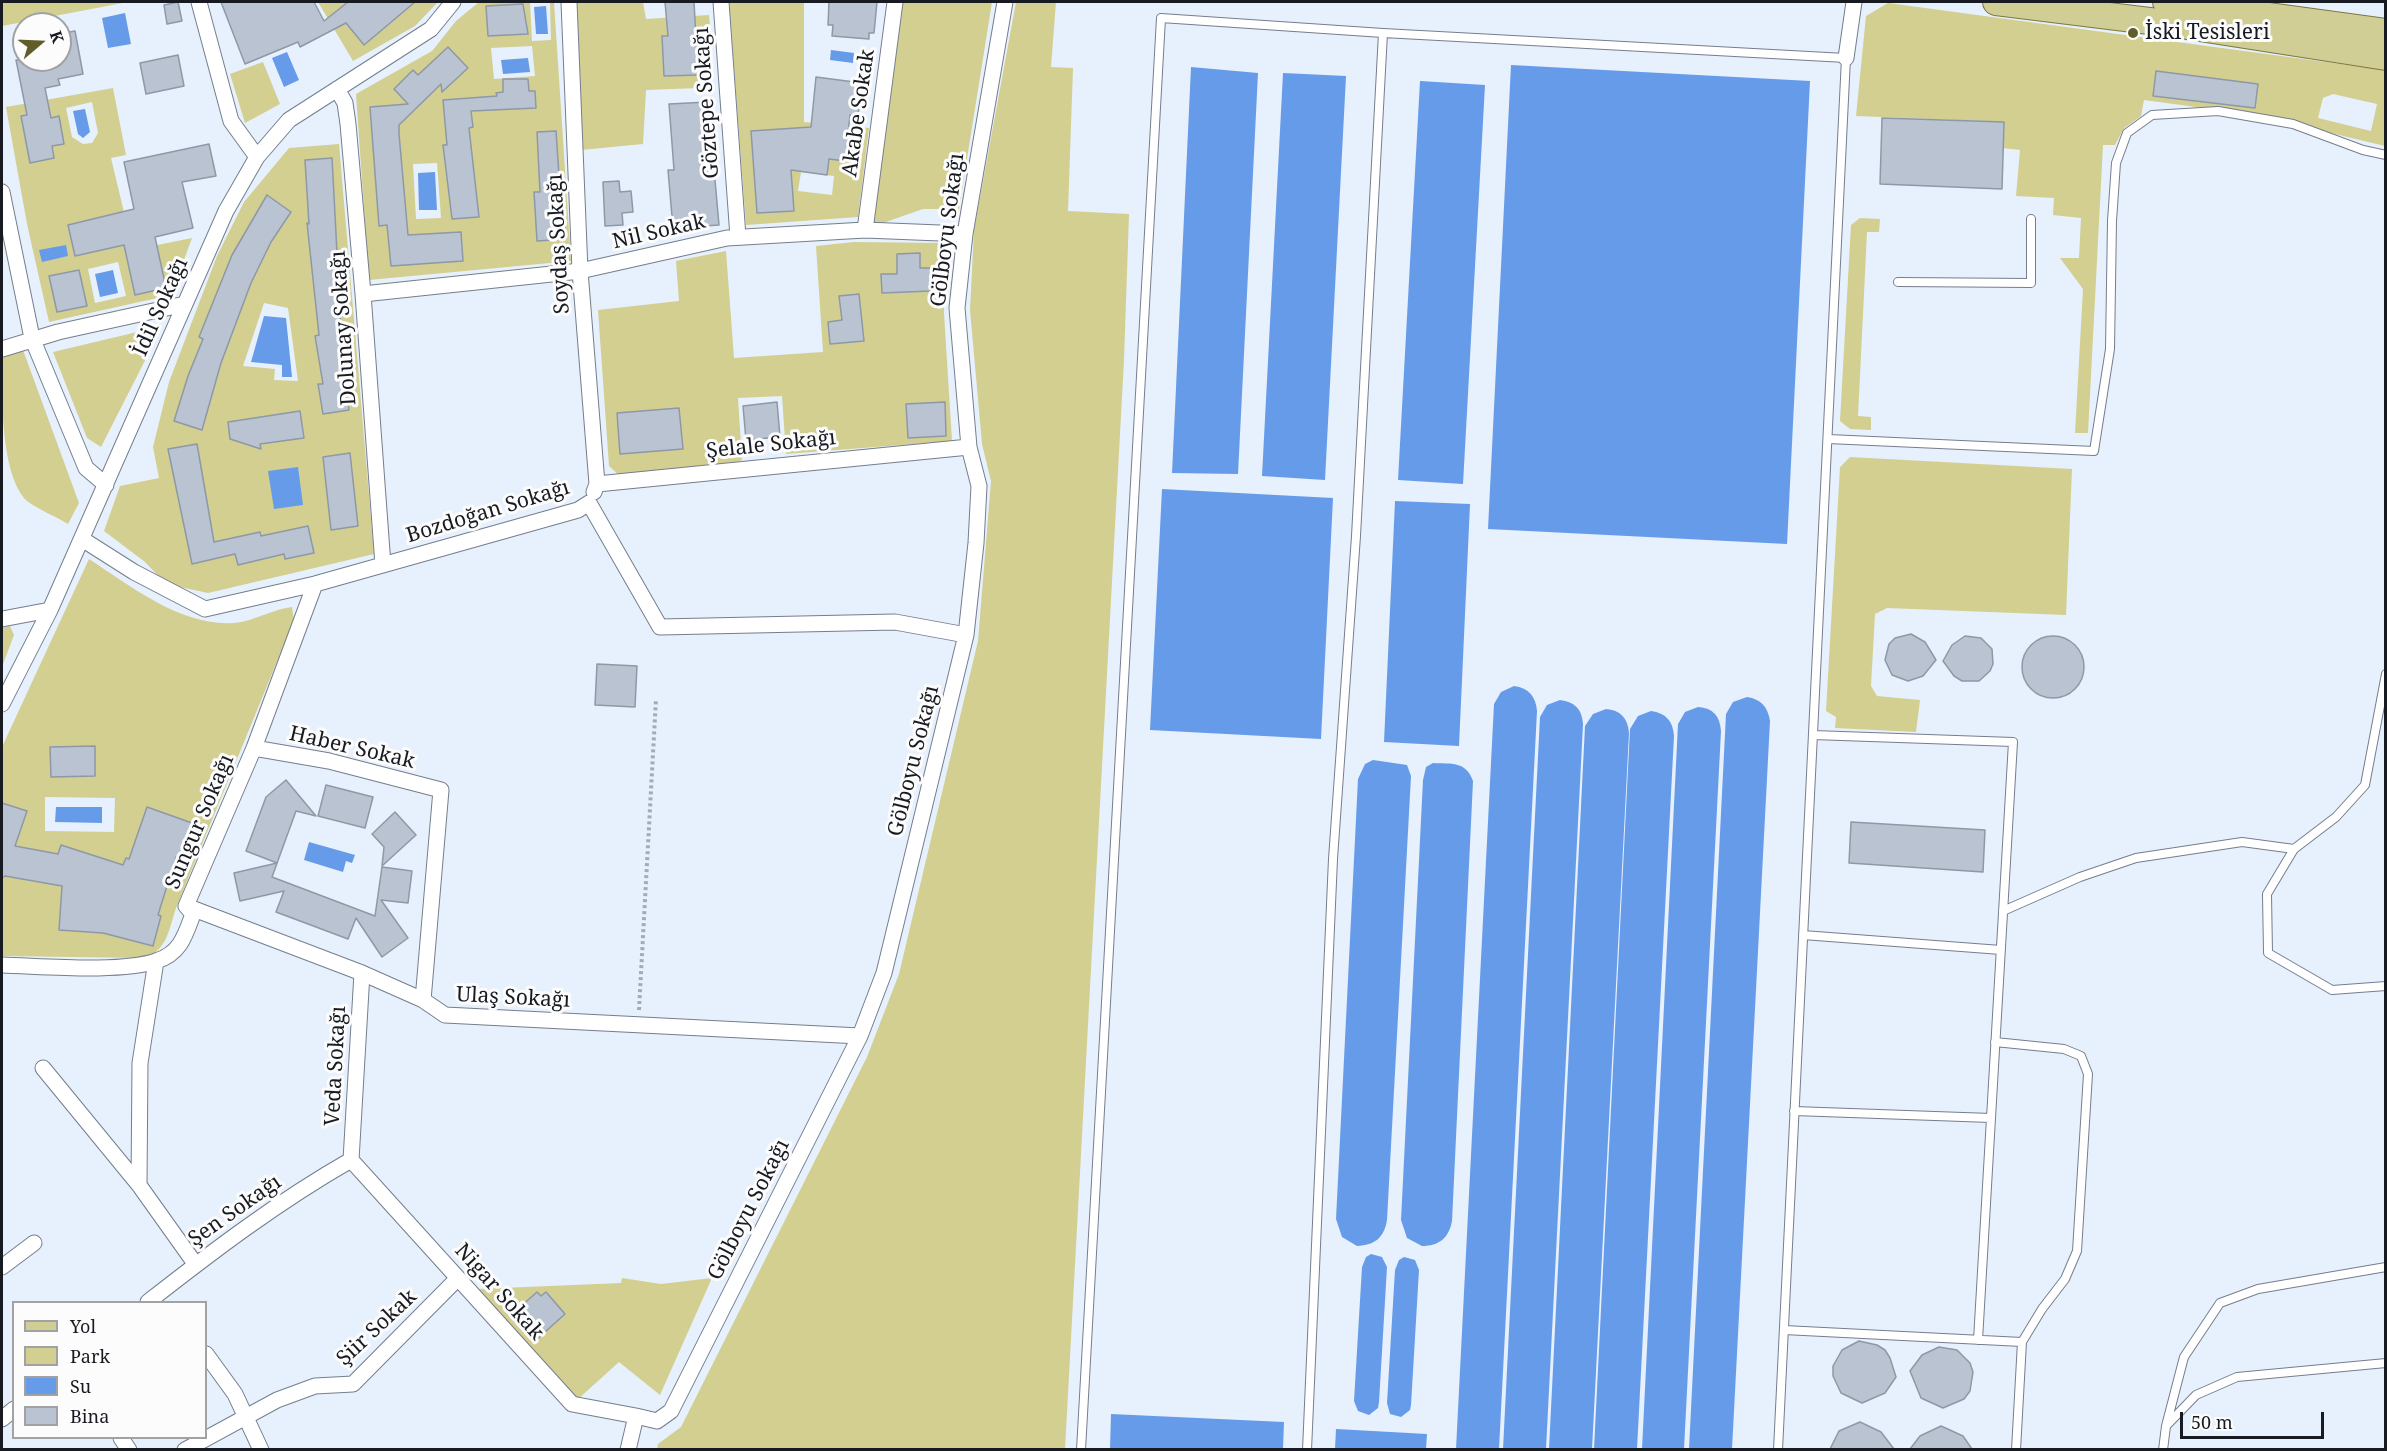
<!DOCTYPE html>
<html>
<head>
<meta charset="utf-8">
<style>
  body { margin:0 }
  #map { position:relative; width:2387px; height:1451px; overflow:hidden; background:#e7f0fd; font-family:"Noto Serif",serif }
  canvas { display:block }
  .frame { position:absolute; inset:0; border:3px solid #171a20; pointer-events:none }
  .legend { position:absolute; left:12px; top:1301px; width:195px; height:138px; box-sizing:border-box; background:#fcfcfc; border:2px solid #a0a2a4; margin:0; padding:8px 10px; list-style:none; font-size:18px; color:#171a20 }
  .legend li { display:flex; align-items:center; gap:12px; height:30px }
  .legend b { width:30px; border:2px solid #a0a2a4 }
  .north { position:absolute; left:12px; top:12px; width:60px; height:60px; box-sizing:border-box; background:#fcfcfc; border:2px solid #a0a2a4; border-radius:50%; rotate:71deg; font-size:16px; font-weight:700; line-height:24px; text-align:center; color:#171a20 }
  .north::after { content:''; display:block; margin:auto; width:21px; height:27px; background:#605d2a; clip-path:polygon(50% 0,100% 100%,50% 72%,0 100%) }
  .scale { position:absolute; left:2180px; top:1412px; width:144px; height:27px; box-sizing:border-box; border:3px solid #171a20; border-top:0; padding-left:8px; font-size:18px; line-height:21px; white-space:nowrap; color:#171a20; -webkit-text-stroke:4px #fcfcfc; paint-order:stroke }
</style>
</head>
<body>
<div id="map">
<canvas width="2387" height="1451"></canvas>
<div class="frame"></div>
<ul class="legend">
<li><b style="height:8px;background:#d0cd95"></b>Yol</li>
<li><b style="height:16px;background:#d2cf91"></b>Park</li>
<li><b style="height:16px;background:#669be9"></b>Su</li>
<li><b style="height:16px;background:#b9c3d2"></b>Bina</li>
</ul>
<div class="north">K</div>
<div class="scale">50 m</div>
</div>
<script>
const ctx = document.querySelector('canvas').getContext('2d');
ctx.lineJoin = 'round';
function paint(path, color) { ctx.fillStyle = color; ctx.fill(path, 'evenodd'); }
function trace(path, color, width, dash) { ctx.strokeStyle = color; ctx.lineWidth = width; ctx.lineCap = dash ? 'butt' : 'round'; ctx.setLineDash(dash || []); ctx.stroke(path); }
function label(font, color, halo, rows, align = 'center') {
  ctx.font = font + ' "Noto Serif",serif'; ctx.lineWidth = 6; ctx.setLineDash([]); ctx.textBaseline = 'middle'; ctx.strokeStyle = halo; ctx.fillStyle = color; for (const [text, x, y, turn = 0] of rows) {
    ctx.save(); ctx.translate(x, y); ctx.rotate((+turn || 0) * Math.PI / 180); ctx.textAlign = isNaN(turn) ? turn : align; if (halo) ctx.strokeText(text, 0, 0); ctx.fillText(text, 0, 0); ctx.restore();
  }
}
paint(new Path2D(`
  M2,2h126l-126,24z
  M318,2h120l-23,24 -62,35z
  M479,2h53h-2l2,39 19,-1 -1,-38h4l17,259 -202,19 -13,-186 76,-43 24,-30zM532,46l3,30 -41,3 -3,-31zM437,163l4,55 -25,1 -3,-55z
  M577,2h66l3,17 63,-4 3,32h-15l-1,-12 -34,1 2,40 34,-1v13l-52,2 -3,54 -62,6z
  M729,2h75v120l65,6 -11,89 -112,8zM801,172l33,4 -2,19 -34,-4z
  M902,2h90l-33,207h-36l-43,15 -10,-1z
  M1016,2h40l-5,65 22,1 -5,143 61,3 -5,146 -59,1089h-408l1,-5 23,-17 186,-370 32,-83 79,-333 13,-160 -9,-37 -12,-134 4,-80z
  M1888,3l497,67v76l-129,-31 -112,-15 -3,16 -17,12 -9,17h-12l-15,288h-13l8,-144 -23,-31h19l2,-40 -28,-3 1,-17 -38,-2 4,-46 -17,-2 1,-26 -148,-6 10,-100zM2333,94l44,10 -6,27 -53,-13 5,-20z
  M263,62l17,42 -35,19 -15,-49z
  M113,88l13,67 -15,3 22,92 59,-12 -21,57 -122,27 -22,-98 -21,-117zM92,102l6,31 -6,10 -9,1 -11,-7 -6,-29zM118,262l8,34 -31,7 -7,-34z
  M339,144l35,410 -166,39 -42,-9 -21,-22 -41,-31 16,-45 39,-8 -6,-31 16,-65 48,-126 27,-54 45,-54zM264,303l24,5 10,73 -24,-1 1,-11 -32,-3z
  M1860,218l20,1 -1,13h-12l-9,184 13,1v13l-21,-1 -10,-8 11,-196z
  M854,242l91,1 -1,70 8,128 -166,13 -4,-58 -44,2 4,62 -14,5 -108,11 -11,-10 -11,-156 81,-9 -3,-40 50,-10 8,107 89,-6 -7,-106z
  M154,328l4,7 -57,112 -14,-9 -34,-86z
  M23,350l56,153 -11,21c-13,-8 -29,-14 -41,-23 -27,-26 -25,-107 -25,-144z
  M1850,457l222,12 -6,146 -179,-7 -12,6 -4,72 6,10 43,4 -4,32 -81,-4 1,-11 -10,-6 14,-244z
  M89,559c42,27 92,68 146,64 19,-2 38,-14 57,-16l2,13 -118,288c-7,21 -9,44 -33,50l-141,-2v-209zM45,797l70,1 -1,34 -69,-1z
  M10,626l4,9 -12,32v-39z
  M622,1278l39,6 51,-6 -52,117 -41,-33 -42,38 -99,-111 143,-6z`), '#d2cf91');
paint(new Path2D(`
  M546,6l2,28h-12l-2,-27z
  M125,13l6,31 -23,4 -6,-30z
  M831,50l23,3 -1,10 -23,-3z
  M287,52l12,28 -15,7 -12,-29z
  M528,58l2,14 -27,2 -2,-14z
  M1511,65l299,16 -23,463 -299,-15z
  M1191,67l67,6 -20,401 -66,-1z
  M1283,73l63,3 -21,404 -63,-4z
  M1420,81l65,4 -22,399 -65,-4z
  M85,109l5,23 -7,6 -5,-4 -5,-23z
  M435,172l2,38h-18l-1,-37z
  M66,245l2,11 -26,6 -3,-12z
  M113,270l5,23 -18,4 -5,-23z
  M264,316l22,2 6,59h-10v-12l-31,-3z
  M298,467l5,38 -29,4 -6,-38z
  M1162,489l171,9 -12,241 -171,-9z
  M1395,501l75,3 -11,242 -75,-4z
  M1514,686c15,2 22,11 23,25l-38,738h-43l38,-745 7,-12z
  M1747,697c14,2 21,10 23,24l-38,728h-43l37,-735 7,-12z
  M1560,700c15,2 22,9 23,24l-37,725h-43l37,-732 7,-12z
  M1698,707c15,1 22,9 23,24l-37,718h-42l36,-725 7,-12z
  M1606,709c14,1 22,9 23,24l-37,716h-43l36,-723 8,-12z
  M1651,711c15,2 22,10 23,25l-37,713h-43l36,-720 8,-13z
  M1373,760l34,5 4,11 -24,444c-3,18 -12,25 -30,26l-15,-9 -6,-18 22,-440 7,-15z
  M1433,763c19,1 33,-2 40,18l-21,440c-3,17 -13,25 -30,25l-15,-8 -6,-18 22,-440 3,-13z
  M56,807h46v16l-47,-1z
  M309,842l46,13 -3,8 -6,-2 -3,11 -39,-12z
  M1371,1254l11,3 5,10 -8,135 -1,6 -9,7 -11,-4 -4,-10 8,-134 4,-10z
  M1404,1257l11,3 4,10 -8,135 -1,5 -9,7 -11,-3 -3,-11 8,-133 4,-10z
  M1111,1414l173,8 -1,27h-173z
  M1336,1429l91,5 -1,15h-91z`), '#669be9');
const building = new Path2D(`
  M178,2l4,19 -15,3 -3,-19z
  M221,2h93l10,19 24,-19h67l-51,43 -18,-22 -46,24 -2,-5 -53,22z
  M665,2h29l4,73 -34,1 -2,-40h6z
  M829,2h48l-3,31h-5v6l-37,-3 1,-11h-5z
  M523,4l5,30 -40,2 -2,-30z
  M75,31l8,43 -25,5 2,6 -15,3 6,30 8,-2 5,28 -12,2 2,12 -24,5 -9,-47 6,-1 -11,-55h44v-26z
  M448,47l20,21 -26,24 -1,-8 -42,41v9l9,101 53,-3 2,29 -72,5 -4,-41 -8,1 -9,-119 38,-3 -14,-15 19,-19 5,5z
  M178,55l6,31 -38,8 -6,-31z
  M2156,71l102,13 -3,24 -102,-12z
  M816,77l46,6 -4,33 -8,-1 -5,46 -16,-2 -2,16 -36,-5 3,41 -37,2 -6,-82 60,-4z
  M503,79h25l1,12h6l1,17 -65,3 2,16 -4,1 10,89 -27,2 -9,-74h4l-4,-45 54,-4 -1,-3 7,-1z
  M708,102l11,123 -46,3 -5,-58h6l-5,-66z
  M1882,118l122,4 -2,67 -122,-5z
  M556,131l4,59h3l3,49 -29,2 -3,-49h6l-3,-60z
  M209,144l7,32 -34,6 11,46 -38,9 11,51 -31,7 -11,-50 -49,11 -7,-31 66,-16 -10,-47z
  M332,158l6,114 6,44h-4l7,45 -4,1 6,48 -26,4 -5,-30h5l-8,-48 4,-1 -12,-112 2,1 -4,-64z
  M619,181l1,11 11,-1 2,21 -11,1 1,12 -18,1 -2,-44z
  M267,195l24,17 -20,30 -20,41 -30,80 -19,67 -28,-9 14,-45 15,-37 -4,-2 33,-82z
  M920,253v15h11v23l-49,2 -1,-19h16v-20z
  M79,270l8,36 -30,6 -8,-36z
  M859,294l5,47 -34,3 -2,-22 14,-2 -3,-24z
  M777,402l3,35 -34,3 -3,-34z
  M945,402l1,34 -38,2 -2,-34z
  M679,408l4,41 -63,5 -3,-41z
  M300,411l4,27 -44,6 1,5 -31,-10 -2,-17z
  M197,444l17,98 46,-10 1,4 47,-10 6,27 -29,6 -1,-5 -46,11 -3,-11 -43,10 -24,-115z
  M350,453l8,73 -27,4 -8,-73z
  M1911,634l14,8 11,18 -13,16 -15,5 -16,-6 -7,-15 4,-16 6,-6z
  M1965,636l16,2 11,11 1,15 -3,7 -11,10h-17l-8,-5 -11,-15 9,-16z
  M2022 667a31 31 0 1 1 62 0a31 31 0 1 1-62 0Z
  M597,664l40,2 -2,41 -40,-2z
  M95,746v30l-44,1 -1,-30z
  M286,780l30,36 -20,-5 -24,66 103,39 7,-49 30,4 -4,32 -27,-3 27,38 -26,19 -26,-39 -8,21 -72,-27 8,-21 -44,10 -6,-28 43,-10 -31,-12 20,-54z
  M326,785l47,12 -8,31 -47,-12z
  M2,803l25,8 -12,35 43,8 3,-9 62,20 3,-7 3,1 18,-52 45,16 -12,35 -4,-1 -18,58 3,1 -8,30 -50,-13 -44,-3 3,-44 -57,-10 -3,2z
  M395,812l21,23 -34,31 2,-19 -12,-13z
  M1851,822l134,8 -2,42 -134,-9z
  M537,1292l4,4 5,-4 19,22 -30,27 -23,-27z
  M1859,1341l18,4 8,5 5,8 6,19 -11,16 -23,10 -21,-10 -8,-17v-10l9,-16z
  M1939,1347l18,3 13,13 3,9 -3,19 -6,8 -21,9 -22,-10 -11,-27 12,-16z
  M1860,1422l21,10 13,17h-64l9,-18z
  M1941,1426l22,10 9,13h-62l10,-13z`);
paint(building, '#b9c3d2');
trace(building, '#8e98a6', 1.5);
const service = new Path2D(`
  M1898,282l133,1v-64
  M1828,439l266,12 16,-102 2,-128 4,-58 11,-30 25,-18 66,-4 75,13 70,26 23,5
  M2386,674l-21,111 -29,32 -42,32 -27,45 1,59 64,37 54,-4
  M1813,735l200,7 -35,598
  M2003,911l77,-34 56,-19 106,-16 52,7
  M1803,935l198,15
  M1995,1042l69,7 17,7 7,18 -11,177 -12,28 -23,30 -20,33
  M1794,1111l197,7
  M1784,1330l238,12 -6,108
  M2166,1426l18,-69 36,-54 38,-14 128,-22
  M1081,1450l80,-1432 222,15 463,25 -68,1392
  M1307,1450l26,-591 23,-323 27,-503
  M2163,1450l3,-24 30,-31 41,-18 149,-14`);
const minor = new Path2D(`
  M199,2l32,119 26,36
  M569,2l11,269 17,213
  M721,2l17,235
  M1846,58l8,-56
  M337,89l8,14 3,21 15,170 20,271
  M2,192l30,146 54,130 20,17
  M865,230l30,-228
  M363,294l217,-23 147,-33 138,-8 100,4
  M2,349l56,-17 127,-28
  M594,492l3,-8 372,-37
  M589,503l71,124 235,-5 71,13
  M82,539l52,33 71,37 110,-25 263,-74 11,-7
  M2,619l48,-9
  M2,704l48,-94 176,-399 31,-54 32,-37 142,-91 22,-27
  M254,748l75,13 112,29 -18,210
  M186,906l176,67 61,27 22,15 415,21
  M2,965c41,1 118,8 154,-4
  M43,1068l96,117
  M351,1160l221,244 64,12
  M351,1160l11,-187
  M196,1265l-57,-80 1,-122 16,-102c24,-7 29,-25 37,-47l-7,-8 68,-158 61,-164
  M2,1267l32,-24
  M148,1302c65,-51 131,-101 203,-142
  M206,1354l29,40 26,56
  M2,1419l12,-10
  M121,1438l8,12
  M185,1450l92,-50 38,-14 38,-2 105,-106
  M628,1450l8,-34 21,5 14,-10 189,-375 24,-63 82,-338 10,-92 3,-57 -10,-39 -12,-139 8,-74 40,-232`);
const primary = new Path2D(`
  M1996,2l178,22 212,33
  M2166,2l220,30`);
trace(service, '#757e8c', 10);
trace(minor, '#757e8c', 17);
trace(primary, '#7a783f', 28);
trace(new Path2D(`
  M639,1010l17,-311`), '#a4abb6', 4, [3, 3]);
trace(service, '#fff', 8);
trace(minor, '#fff', 15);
trace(primary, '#d0cd95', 26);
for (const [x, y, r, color] of [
  [2133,33,6,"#605d2a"]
]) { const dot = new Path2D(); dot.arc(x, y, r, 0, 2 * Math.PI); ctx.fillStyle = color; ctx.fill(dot); trace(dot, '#fcfcfc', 2); }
label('21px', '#171a20', '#fcfcfc', [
  ["İski Tesisleri",2145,33]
], 'left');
label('21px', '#171a20', '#fcfcfc', [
  ["Göztepe Sokağı",707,103,-94],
  ["Akabe Sokak",859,113,-82],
  ["Gölboyu Sokağı",948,230,-83],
  ["Nil Sokak",659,232,-13],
  ["Soydaş Sokağı",559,244,-93],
  ["İdil Sokağı",161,307,-66],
  ["Dolunay Sokağı",344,328,-94],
  ["Şelale Sokağı",771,445,-6],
  ["Bozdoğan Sokağı",488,512,-17],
  ["Haber Sokak",352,748,13],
  ["Gölboyu Sokağı",914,761,-76],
  ["Sungur Sokağı",200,822,-67],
  ["Ulaş Sokağı",513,998,3],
  ["Veda Sokağı",336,1066,-87],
  ["Gölboyu Sokağı",749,1210,-63],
  ["Şen Sokağı",235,1211,-35],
  ["Nigar Sokak",499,1292,48],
  ["Şiir Sokak",377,1328,-43]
]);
</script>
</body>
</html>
